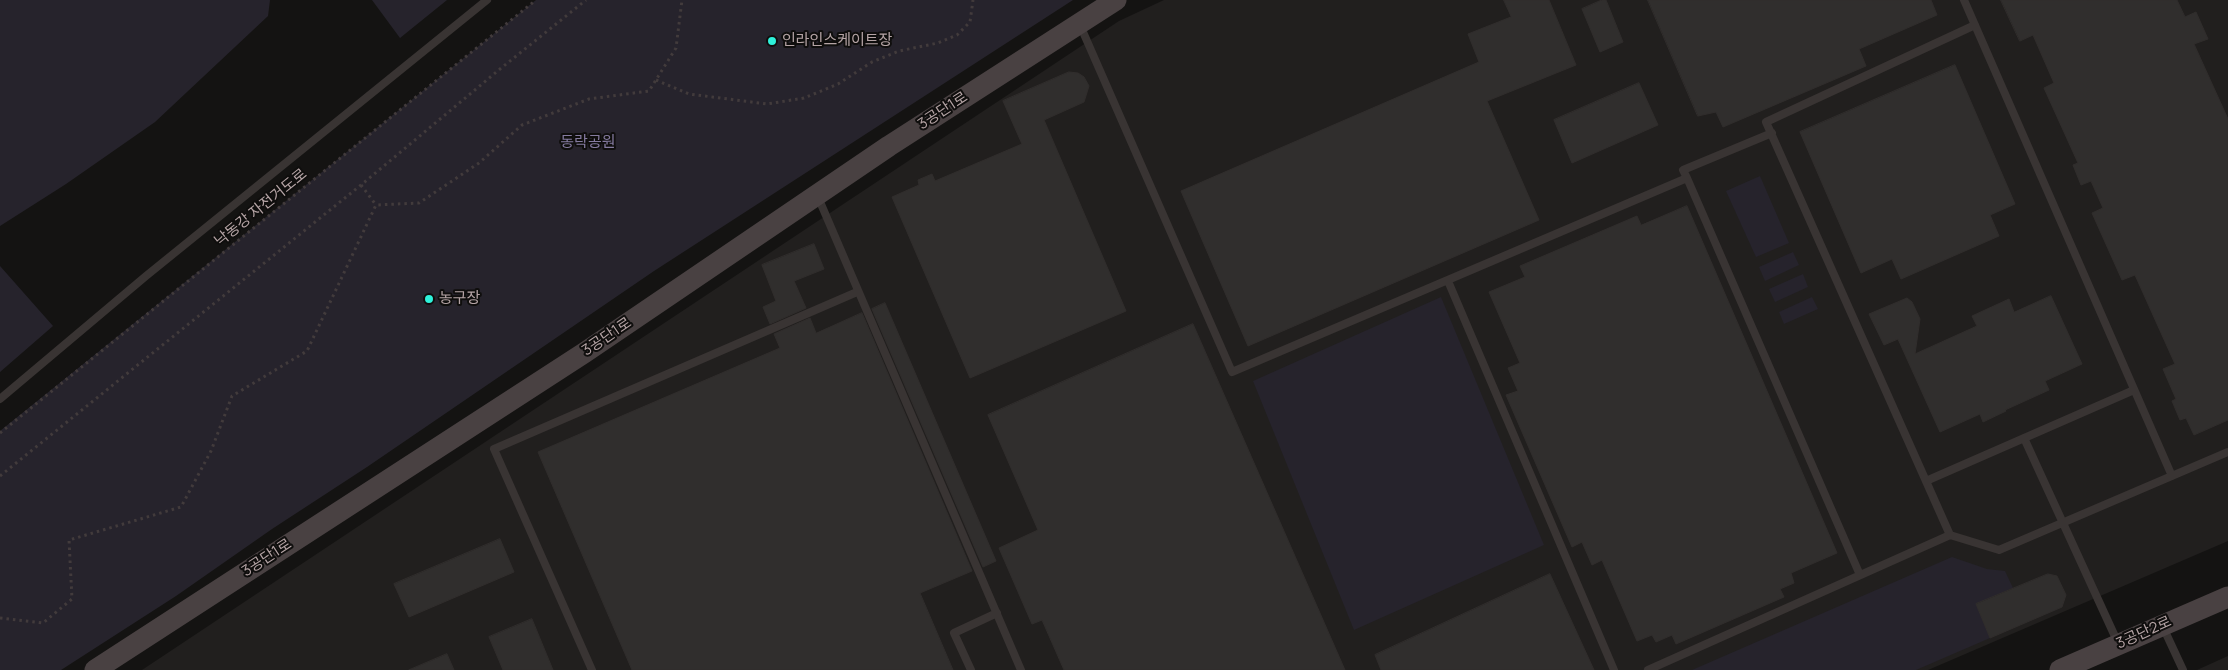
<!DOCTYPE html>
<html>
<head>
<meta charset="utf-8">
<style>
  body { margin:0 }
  canvas { display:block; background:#141312 }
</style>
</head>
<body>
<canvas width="2228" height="670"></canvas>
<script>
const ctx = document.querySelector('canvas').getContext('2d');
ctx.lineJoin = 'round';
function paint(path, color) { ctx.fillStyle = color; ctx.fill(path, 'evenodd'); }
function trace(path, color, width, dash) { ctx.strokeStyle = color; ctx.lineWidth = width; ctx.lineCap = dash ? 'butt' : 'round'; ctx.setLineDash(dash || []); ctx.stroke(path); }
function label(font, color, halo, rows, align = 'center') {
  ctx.font = font + ' Manrope,"Noto Sans KR",sans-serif'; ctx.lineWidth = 4; ctx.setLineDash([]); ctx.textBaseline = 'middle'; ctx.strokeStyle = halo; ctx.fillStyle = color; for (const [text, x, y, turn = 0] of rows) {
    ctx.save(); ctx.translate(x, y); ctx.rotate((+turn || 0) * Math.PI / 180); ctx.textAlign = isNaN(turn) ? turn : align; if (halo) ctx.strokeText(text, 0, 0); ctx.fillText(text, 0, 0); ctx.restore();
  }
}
paint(new Path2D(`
  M1164,0h1064v541l-300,129h-1786l977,-649z
  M2228,656v14h-31z`), '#211f1e');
paint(new Path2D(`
  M0,0h270l-2,16 -113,106 -89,62 -66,42z
  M372,0h75l-47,38z
  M536,0h537l-419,271 -287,196 -95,62 -96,67 -115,74h-61v-239z
  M1760,176l29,67 -33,14 -30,-66z
  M1793,252l6,13 -34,16 -6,-14z
  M0,266l53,60 -53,46z
  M1803,274l5,13 -33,15 -6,-13z
  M1441,297l103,248 -190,85 -101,-249z
  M1812,297l6,12 -34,15 -5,-12z
  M1952,557l35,12 18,2 8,17 -37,16 14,34 -74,32h-224z`), '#26232c');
const building = new Path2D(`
  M1504,0h45l27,65 -89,36 52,119 -291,126 -67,-155 298,-129 -11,-28 43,-17z
  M1602,0h4l17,42 -23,10 -18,-43z
  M1648,0h283l6,15 -78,34 7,17 -143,61 -7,-15 -18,4z
  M2001,0h176l8,17 11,-5 12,27 -14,5 34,75v301l-34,15 -8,-17 -6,2 -8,-19 4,-2 -13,-30 12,-5 -40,-89 -13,5 -30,-67 11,-5 -12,-27 -10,4 -8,-20 5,-2 -34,-75 10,-5 -21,-48 -13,6z
  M1955,65l60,139 -25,11 9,21 -98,43 -9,-20 -31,14 -61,-141z
  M1069,72l9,1 6,4 5,9 -5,16 -40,18 82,191 -156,67 -78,-181 27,-12 -1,-5 14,-6 3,7 87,-37 -19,-43z
  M1639,83l19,42 -86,38 -18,-43z
  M1687,206l150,347 -46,20 3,10 -14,6 4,8 -108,47 -4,-9 -16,7 -4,-7 -15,6 -35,-81 -10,5 -10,-23 -10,5 -66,-152 12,-4 -10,-23 12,-5 -31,-71 36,-15 -5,-11 117,-50 4,9z
  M814,244l10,25 -30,12 12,27 -36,16 -7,-17 13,-6 -14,-36z
  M2051,296l31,68 -37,17 4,9 -44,20 1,1 -23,11 -3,-8 -40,18 -42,-93 -14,6 -15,-31 38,-16 5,4 8,17 -5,35 62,-28 -5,-10 37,-17 5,13z
  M885,303l111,258 -13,6 -111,-258z
  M862,313l110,258 -52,22 33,77h-321l-94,-218 242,-104 -6,-14 36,-16 6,15z
  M1193,324l152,346h-281l-22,-50 -10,4 -33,-76 39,-18 -50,-115z
  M500,539l14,33 -105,45 -15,-33z
  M1550,574l44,96h-213l-6,-15z
  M2048,574l9,2 9,19 -4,12 -72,31 -14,-34z
  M532,619l21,51h-50l-14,-33z
  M447,654l7,16h-45z`);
paint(building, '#302e2d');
trace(building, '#302d2c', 1);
trace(new Path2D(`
  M656,80l33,14 78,10 37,-6 34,-14 34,-22 27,-11 39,-8 19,-8 13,-13 3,-22
  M361,185l15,20
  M0,433l536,-433
  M0,476l361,-291 139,-116 86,-69
  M0,618l43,5 29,-24 -3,-59 112,-33 30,-56 21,-55 75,-45 69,-146 43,-2 60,-40 43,-38 67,-26 60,-8 27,-43 6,-48`), '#423b3c', 3, [2.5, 4]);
trace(new Path2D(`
  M1964,0l208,476
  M1080,25l152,347 455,-194 -4,-8 89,-37
  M1687,178l173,397
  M818,197l203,473
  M1448,281l166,389
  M0,399l146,-123 341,-276
  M2024,438l94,205
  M1926,481l208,-91
  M1950,535l-184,-413 209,-97
  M2163,627l20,43
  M592,670l-98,-221 363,-157
  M971,670l-17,-37 43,-20
  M1648,670l302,-135 49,15 229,-98`), '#393433', 8);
trace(new Path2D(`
  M95,670l489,-317 305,-207 227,-146
  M2060,670l168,-73`), '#494142', 21);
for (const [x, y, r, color] of [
  [772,41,5,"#2ef1da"],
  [429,299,5,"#2ef1da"]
]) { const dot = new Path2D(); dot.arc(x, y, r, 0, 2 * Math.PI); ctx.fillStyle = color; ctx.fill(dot); trace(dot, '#0f0e0d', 2); }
label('15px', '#b5a4a5', '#0f0e0d', [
  ["인라인스케이트장",782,41],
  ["농구장",439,299]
], 'left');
label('15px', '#b5a4a5', '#0f0e0d', [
  ["3공단1로",943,111,-33],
  ["낙동강 자전거도로",261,208,-39],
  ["3공단1로",607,337,-34],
  ["3공단1로",267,558,-33],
  ["3공단2로",2144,633,-24]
]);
label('15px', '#857ba0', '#0f0e0d', [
  ["동락공원",588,143]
]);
</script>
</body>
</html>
